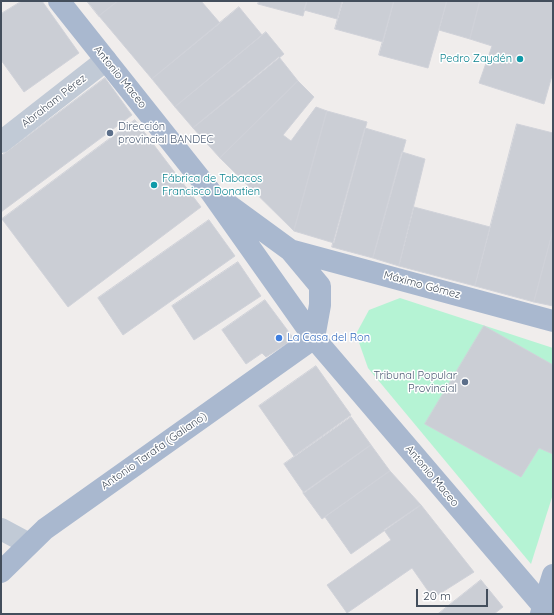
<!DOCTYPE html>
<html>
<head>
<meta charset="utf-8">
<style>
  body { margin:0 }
  #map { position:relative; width:554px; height:615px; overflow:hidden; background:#f0edec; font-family:Quicksand,sans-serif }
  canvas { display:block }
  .frame { position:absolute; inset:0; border:2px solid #434e5c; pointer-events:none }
  .scale { position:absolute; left:416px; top:589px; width:72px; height:18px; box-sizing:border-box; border:2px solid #434e5c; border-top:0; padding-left:5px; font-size:12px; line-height:14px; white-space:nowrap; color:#434e5c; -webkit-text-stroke:3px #fff; paint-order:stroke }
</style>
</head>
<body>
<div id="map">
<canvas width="554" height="615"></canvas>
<div class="frame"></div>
<div class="scale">20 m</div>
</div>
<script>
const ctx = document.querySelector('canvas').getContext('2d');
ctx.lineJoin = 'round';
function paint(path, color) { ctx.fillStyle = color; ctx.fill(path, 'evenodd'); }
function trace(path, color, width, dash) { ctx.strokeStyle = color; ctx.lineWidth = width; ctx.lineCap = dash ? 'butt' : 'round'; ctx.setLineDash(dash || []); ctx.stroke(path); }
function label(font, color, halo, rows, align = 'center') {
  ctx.font = font + ' Quicksand,sans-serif'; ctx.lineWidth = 3; ctx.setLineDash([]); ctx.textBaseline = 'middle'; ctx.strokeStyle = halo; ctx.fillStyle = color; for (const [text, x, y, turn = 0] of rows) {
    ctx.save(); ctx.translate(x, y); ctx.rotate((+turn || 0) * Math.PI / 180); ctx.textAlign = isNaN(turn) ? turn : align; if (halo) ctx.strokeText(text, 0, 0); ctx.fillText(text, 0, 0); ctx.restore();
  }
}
paint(new Path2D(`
  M400,298l153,50v146l-22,70 -163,-196 -12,-34 13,-24z`), '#b5f3d4');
const building = new Path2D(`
  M22,1h20l37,52 -55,39 -23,-32v-46z
  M87,1h31l-19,15z
  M118,1h83l19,22 -68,56 -53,-63z
  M259,1h48l-4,15 -45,-12z
  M307,1h35l-5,18 -33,-9z
  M343,1h51l-11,41 -48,-13z
  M394,1h53l-19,67 -49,-13z
  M447,1h33l-10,38 -31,-9z
  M480,1h73v71l-9,32 -65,-21 13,-37 -22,-7z
  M239,7l23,28 -87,72 -23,-28z
  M266,32l18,22 -91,74 -18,-21z
  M279,57l19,24 -78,77 -27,-30z
  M105,78l27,37 -131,97v-56z
  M298,81l16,16 -31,38 8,6 25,-34 11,4 -33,120 -74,-73z
  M327,111l40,11 -33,121 -40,-12z
  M135,120l66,87 -133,100 -66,-88z
  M517,124l36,9v97l-19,72 -59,-16z
  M365,128l41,12 -33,118 -41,-11z
  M402,152l23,7 -26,107 -26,-8z
  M414,207l76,20 -15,59 -76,-20z
  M209,220l26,36 -112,79 -25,-37z
  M553,230v76l-19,-4z
  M238,262l23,34 -67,44 -22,-34z
  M265,300l29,39 -28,18 -4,-4 -16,11 -24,-34z
  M484,326l69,39v89l-14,-6 -18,29 -96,-53z
  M316,366l35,49 -57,41 -35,-50z
  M351,417l20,28 -67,48 -20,-29z
  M371,445l19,26 -68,48 -19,-26z
  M390,471l31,34 -70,49 -26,-37z
  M421,505l53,67 -41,26 -21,-30 -65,45 -20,-28 64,-45 -7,-10z
  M481,580l22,27 -9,7h-56z`);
paint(building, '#cbced5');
trace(building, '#d0d2d9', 1);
trace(new Path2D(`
  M1,142l105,-82
  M1,529l28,15`), '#c1cad6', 22);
trace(new Path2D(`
  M59,1l151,190 104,147 230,269 9,4
  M227,204l63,46 30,36v19l-6,33
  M290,250l263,71
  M1,572l44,-43 269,-191
  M541,614l12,-39`), '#a9b8cf', 22);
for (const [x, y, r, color] of [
  [520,59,4,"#0f9aa8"],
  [110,133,4,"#5c6f8a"],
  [154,185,4,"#0f9aa8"],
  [279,338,4,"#3f7fe0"],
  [465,382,4,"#5c6f8a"]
]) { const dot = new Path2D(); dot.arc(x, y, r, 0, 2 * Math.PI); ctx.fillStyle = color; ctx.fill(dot); trace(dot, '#fff', 1.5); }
label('11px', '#0d838f', '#fff', [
  ["Pedro Zaydén",512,59],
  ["Fábrica de Tabacos",162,179,"left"],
  ["Francisco Donatien",162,192,"left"]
], 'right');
label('11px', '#434e5c', '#fff', [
  ["Antonio Maceo",120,77,51],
  ["Abraham Pérez",54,101,-38],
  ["Máximo Gómez",422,285,15],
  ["Antonio Tarafa (Galiano)",154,451,-35],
  ["Antonio Maceo",432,476,50]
]);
label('11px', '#4e5e75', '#fff', [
  ["Dirección",118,127],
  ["provincial BANDEC",118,140],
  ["Tribunal Popular",457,376,"right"],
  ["Provincial",457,389,"right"]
], 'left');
label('11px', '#366cbe', '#fff', [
  ["La Casa del Ron",287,338]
], 'left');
</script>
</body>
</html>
